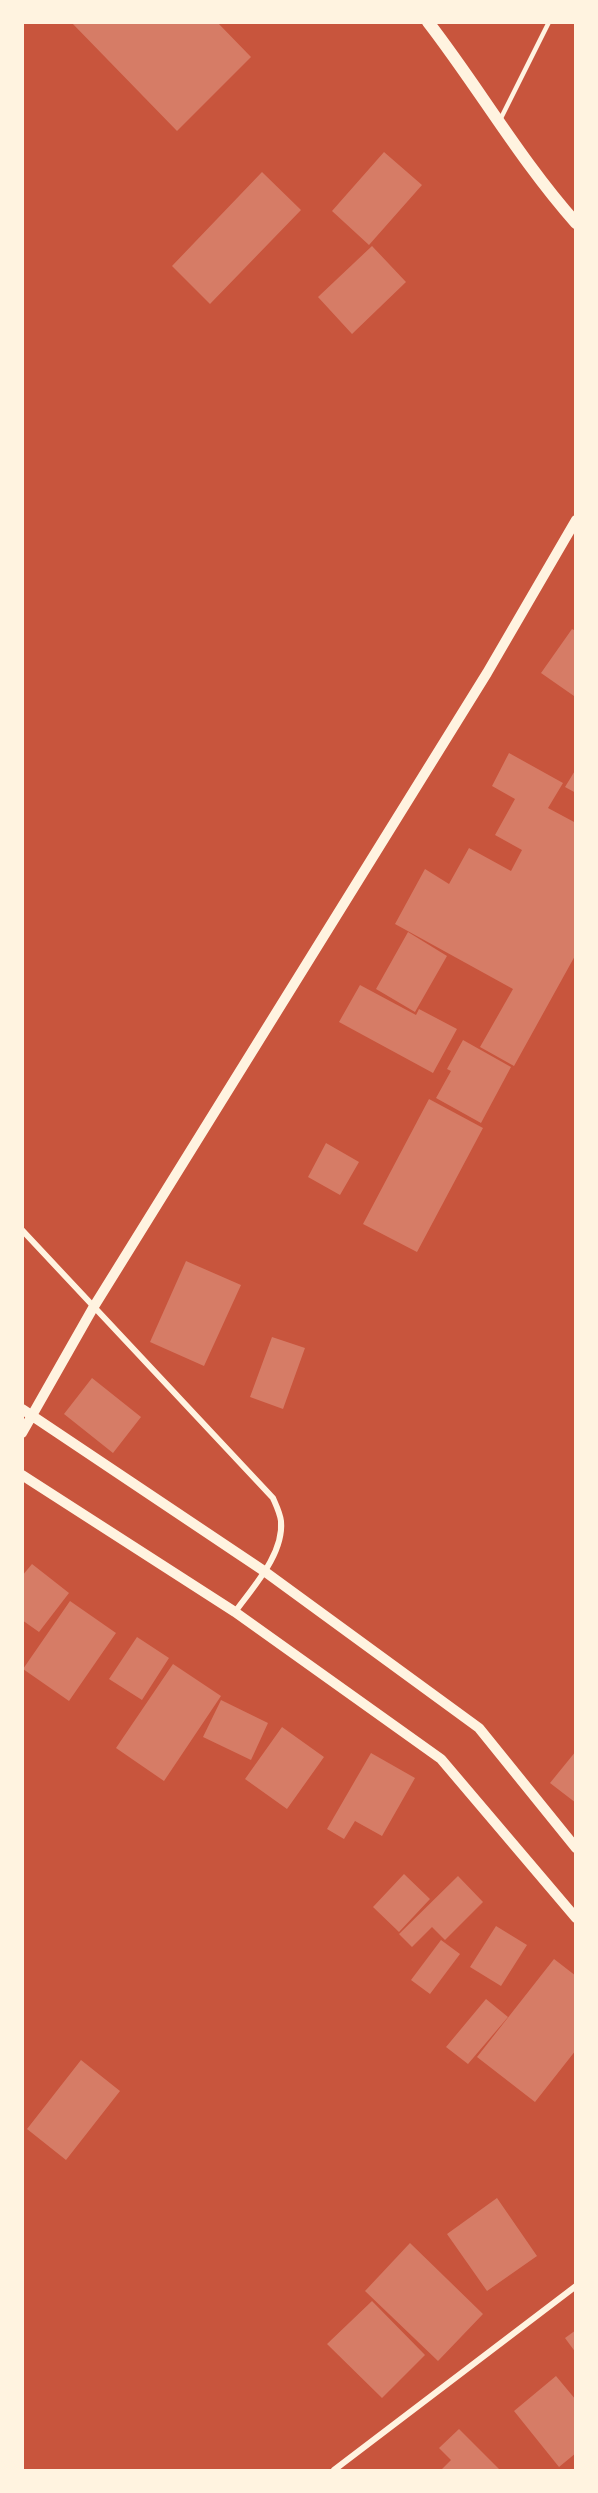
<!DOCTYPE html>
<html>
<head>
<meta charset="utf-8">
<style>
  body { margin:0 }
  #map { position:relative; width:598px; height:2493px; overflow:hidden; background:#c8553d; font-family:Inter,sans-serif }
  canvas { display:block }
  .frame { position:absolute; inset:0; border:24px solid #fff3e0; pointer-events:none }
</style>
</head>
<body>
<div id="map">
<canvas width="598" height="2493"></canvas>
<div class="frame"></div>
</div>
<script>
const ctx = document.querySelector('canvas').getContext('2d');
ctx.lineJoin = 'round';
function paint(path, color) { ctx.fillStyle = color; ctx.fill(path, 'evenodd'); }
function trace(path, color, width, dash) { ctx.strokeStyle = color; ctx.lineWidth = width; ctx.lineCap = dash ? 'butt' : 'round'; ctx.setLineDash(dash || []); ctx.stroke(path); }
paint(new Path2D(`
  M71,22h146l34,35 -74,74z
  M384,152l38,33 -53,60 -37,-34z
  M262,172l39,38 -91,94 -38,-38z
  M372,246l34,36 -54,52 -34,-37z
  M572,629l4,2 -2,65 -33,-23z
  M509,753l54,30 -15,25 28,15v131l-62,112 -34,-19 33,-58 -118,-65 30,-55 24,15 20,-36 42,23 11,-21 -27,-15 20,-36 -23,-13z
  M576,769v24l-11,-6z
  M408,932l39,24 -32,56 -39,-23z
  M360,985l56,30 3,-6 38,20 -24,44 -94,-51z
  M463,1040l48,27 -30,56 -45,-25 15,-27 -4,-2z
  M429,1099l54,29 -66,124 -54,-28z
  M326,1143l33,19 -19,33 -32,-18z
  M186,1261l55,24 -37,81 -54,-24z
  M272,1337l33,11 -22,61 -33,-12z
  M92,1378l49,39 -28,36 -49,-39z
  M32,1564l37,29 -30,39 -17,-12v-44z
  M70,1601l46,32 -47,68 -46,-32z
  M137,1637l32,21 -27,42 -33,-21z
  M173,1664l48,32 -57,85 -48,-33z
  M221,1700l47,23 -17,37 -48,-23z
  M282,1727l42,30 -37,52 -42,-30z
  M576,1751v52l-26,-20z
  M371,1753l44,25 -33,58 -27,-15 -11,18 -17,-10z
  M404,1874l26,25 -31,33 -26,-25z
  M458,1876l25,26 -38,38 -13,-13 -20,20 -13,-13z
  M496,1926l31,19 -26,41 -31,-19z
  M441,1940l19,14 -30,40 -19,-14z
  M554,1959l22,17v74l-41,52 -58,-45z
  M486,1999l22,18 -40,47 -22,-17z
  M81,2060l39,31 -54,69 -39,-31z
  M497,2198l40,58 -50,35 -40,-57z
  M410,2243l73,71 -45,47 -73,-70z
  M372,2301l53,54 -43,43 -55,-54z
  M576,2330v23l-11,-15z
  M556,2376l20,24v53l-17,14 -45,-56z
  M459,2429l41,41h-59l10,-10 -12,-12z`), '#d67c66');
trace(new Path2D(`
  M500,120l49,-98`), '#fff3e0', 4.5);
trace(new Path2D(`
  M22,1230l251,268c3,7 7,15 8,23 3,33 -28,66 -46,91
  M334,2470l242,-184`), '#fff3e0', 6);
trace(new Path2D(`
  M22,1409l242,162 215,157 97,120
  M22,1433l71,-125 394,-635 89,-153
  M22,1475l213,137 206,147 135,159`), '#fff3e0', 10);
trace(new Path2D(`
  M428,22c51,66 92,138 148,201`), '#fff3e0', 12);
</script>
</body>
</html>
